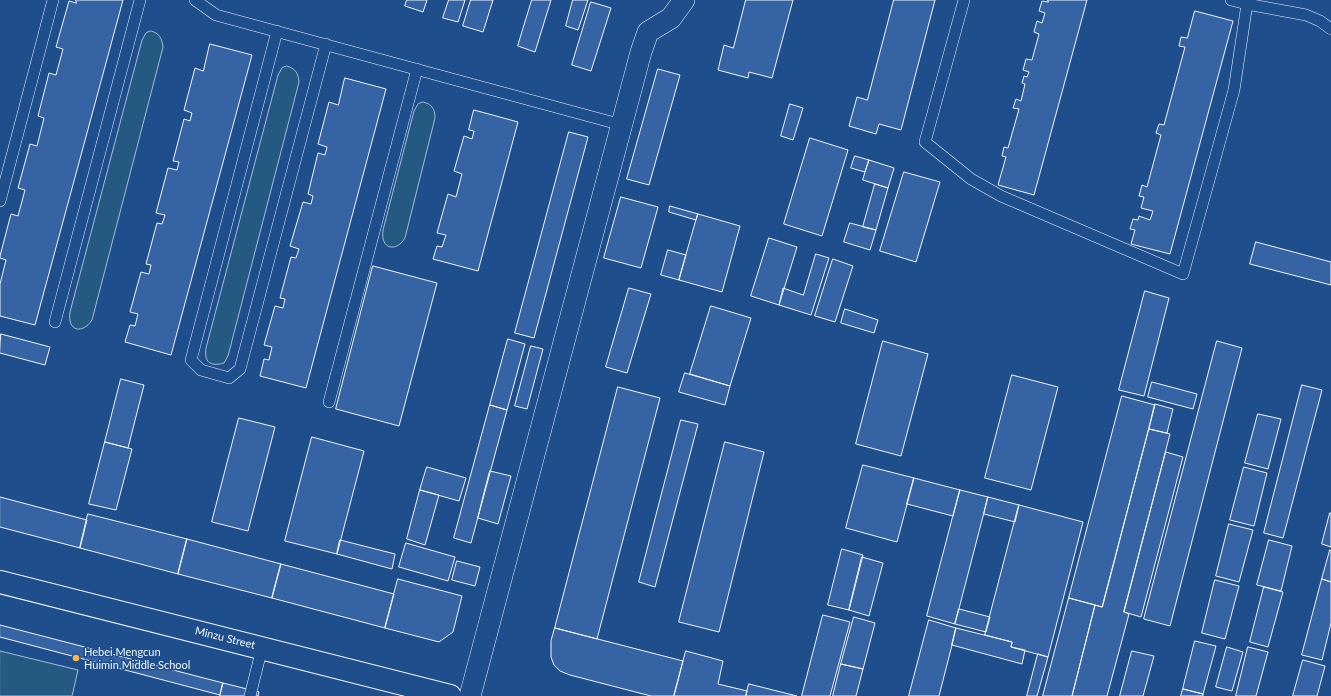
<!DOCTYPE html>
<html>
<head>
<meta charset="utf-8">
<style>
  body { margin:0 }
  canvas { display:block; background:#1f4e8c }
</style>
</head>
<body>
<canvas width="1331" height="696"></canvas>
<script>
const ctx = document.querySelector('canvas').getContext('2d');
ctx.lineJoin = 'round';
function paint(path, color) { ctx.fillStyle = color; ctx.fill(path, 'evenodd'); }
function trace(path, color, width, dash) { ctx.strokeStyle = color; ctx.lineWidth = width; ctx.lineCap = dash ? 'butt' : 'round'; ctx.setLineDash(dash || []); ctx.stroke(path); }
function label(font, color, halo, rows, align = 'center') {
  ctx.font = font + ' Lato,sans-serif'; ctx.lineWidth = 3; ctx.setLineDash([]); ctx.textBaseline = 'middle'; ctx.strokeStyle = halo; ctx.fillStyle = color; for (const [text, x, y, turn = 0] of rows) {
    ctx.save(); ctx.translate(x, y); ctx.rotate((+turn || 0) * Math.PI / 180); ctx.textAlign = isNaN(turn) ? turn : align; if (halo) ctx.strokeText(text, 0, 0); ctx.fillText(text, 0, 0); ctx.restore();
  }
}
const green = new Path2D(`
  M151,31c8,2 11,7 12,16l-71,273c-10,15 -25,11 -22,-8l72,-272 4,-7z
  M287,66c9,3 11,7 12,16l-71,274 -4,7c-14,4 -20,-1 -18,-15l72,-273 4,-7z
  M423,102c9,2 12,7 12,16l-30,120c-9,15 -25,11 -22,-8l31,-119 4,-7z
  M0,651l78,19 -6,26h-72z`);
paint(green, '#245a82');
trace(green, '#a8bbd7', 1);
const building = new Path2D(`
  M76,0h47l-88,325 -35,-9v-32l6,-24 -6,-2v-2l11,-42 7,2 7,-26 -7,-2 12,-44 7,2 7,-28 -6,-2 11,-43 7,2 7,-26 -7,-2 13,-46 7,2z
  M407,0h20l-4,12 -18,-6z
  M449,0h16l-7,22 -15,-4z
  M471,0h22l-10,32 -20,-6z
  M532,0h19l-16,52 -17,-6z
  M573,0h15l-10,30 -12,-4z
  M746,0h47l-21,78 -23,-6 -1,6 -30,-8 6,-25 9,3z
  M894,0h41l-34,130 -22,-6 -3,10 -27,-8 8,-29 10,3z
  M1048,0h39l-53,195 -36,-10 8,-28 -4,-1 2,-9 4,1 11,-39 -6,-1 3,-9 5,2 4,-17 -3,-1 2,-7 3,1 2,-5 -6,-2 3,-11 6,1 7,-26 -5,-2 3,-11 5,2 3,-10 -6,-2 3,-10 6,1z
  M591,2l20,6 -20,63 -19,-6z
  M1195,11l38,10 -63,233 -39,-10 4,-14 -5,-1 3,-10 5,1 1,-4 11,4 3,-9 -12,-3 3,-11 -5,-1 3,-11 5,2 14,-52 -5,-2 3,-9 5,1 21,-78 -6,-1 2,-9 6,1z
  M210,44l42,11 -81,300 -46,-13 5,-17 5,1 3,-12 -8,-2 11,-40 8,2 2,-9 -5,-1 11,-41 5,1 3,-9 -9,-2 12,-45 9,2 2,-8 -6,-1 11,-42 6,2 2,-8 -8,-3 11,-42 8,3z
  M658,69l22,6 -31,110 -22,-6z
  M345,78l41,11 -80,299 -46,-12 4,-17 5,1 3,-13 -8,-2 11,-39 8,2 2,-9 -5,-1 11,-41 5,1 3,-9 -9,-3 13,-44 8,2 2,-8 -5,-2 10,-41 7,2 2,-8 -9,-3 11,-42 9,3z
  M790,104l13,4 -10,32 -12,-4z
  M474,110l44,12 -40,149 -45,-12 4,-13 5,1 4,-12 -9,-2 11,-39 8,3 6,-23 -8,-3 10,-35 8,3 2,-8 -5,-1z
  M569,132l19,5 -54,201 -19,-5z
  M810,138l38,12 -26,86 -38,-12z
  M855,156l14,4 -4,12 -14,-4z
  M869,160l25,8 -6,20 -25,-8z
  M904,172l36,10 -24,80 -36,-11z
  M875,184l13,4 -12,42 -13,-3z
  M621,197l37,10 -17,61 -37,-10z
  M670,206l28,8 -2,6 -27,-8z
  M698,214l42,12 -18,66 -43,-12z
  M850,223l26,7 -6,20 -26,-8z
  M769,238l28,9 -18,58 -28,-9z
  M1256,242l75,20v23l-81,-21z
  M668,250l18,5 -7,25 -18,-5z
  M816,254l13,4 -18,57 -32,-10 4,-17 20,7z
  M833,259l20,7 -18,56 -20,-6z
  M373,266l64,17 -38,143 -63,-17z
  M629,288l22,6 -24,79 -21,-6z
  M1145,291l24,7 -25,98 -25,-6z
  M711,306l40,12 -21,68 -40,-12z
  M845,309l33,11 -4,13 -33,-10z
  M1,334l49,13 -5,18 -45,-12z
  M508,339l17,5 -18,66 -17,-5z
  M883,341l45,13 -27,102 -45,-12z
  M1217,341l25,7 -72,278 -26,-7z
  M531,346l12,3 -16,60 -12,-3z
  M685,373l45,13 -5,19 -46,-13z
  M1012,375l46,12 -27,103 -46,-12z
  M121,379l23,6 -16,63 -23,-6z
  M1152,382l45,12 -4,15 -45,-12z
  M1302,385l20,5 -39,148 -19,-5z
  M618,387l42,11 -63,241 -42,-11z
  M1122,396l33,9 -53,202 -33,-9z
  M1155,404l18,5 -6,24 -18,-4z
  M490,405l17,5 -36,133 -17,-5z
  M1258,414l23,5 -13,50 -23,-6z
  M239,418l36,9 -27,104 -36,-9z
  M681,420l17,4 -43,163 -16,-5z
  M1149,429l21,5 -46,178 5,2 -22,82h-35l23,-91 7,2z
  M312,437l52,14 -27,103 -52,-13z
  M105,442l27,7 -16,61 -27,-6z
  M725,442l39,10 -45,180 -40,-10z
  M1166,452l17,5 -42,160 -17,-5z
  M863,465l51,13 -17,64 -51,-14z
  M427,467l39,11 -7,23 -39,-11z
  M1244,467l23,6 -13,53 -24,-6z
  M490,471l21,5 -13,48 -20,-6z
  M914,478l46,12 -7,26 -46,-12z
  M420,490l19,5 -14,50 -18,-6z
  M960,490l28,7 -33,127 -28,-8z
  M0,497l87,23 -7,28 -80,-21z
  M988,497l31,8 -4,17 -31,-8z
  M1019,505l64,17 -35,135 -37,-10 1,-5 -27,-7z
  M1330,513h1v34l-9,-3z
  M88,514l99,25 -9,35 -98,-26z
  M1229,524l24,6 -14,52 -23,-6z
  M187,539l94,25 -9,34 -94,-24z
  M340,540l55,14 -3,15 -55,-15z
  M1269,540l23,6 -11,45 -24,-6z
  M406,543l49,14 -7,24 -49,-14z
  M842,549l21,6 -14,55 -21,-5z
  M1330,550l1,1v31l-9,-3z
  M862,557l21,6 -14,53 -20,-6z
  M457,561l23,6 -5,19 -23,-6z
  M281,564l113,30 -9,34 -113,-30z
  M398,579l64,17 -9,36 -14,10 -54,-14z
  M1322,579l9,3v41l-9,37 -20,-5z
  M1215,580l24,6 -14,53 -23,-6z
  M1264,587l19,5 -15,55 -18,-5z
  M1069,598l26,7 -23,91h-29z
  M959,609l31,8 -4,15 -31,-8z
  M823,615l27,7 -20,74h-28z
  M854,617l21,6 -12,46 -22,-5z
  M929,620l27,8 -4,17 -13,51h-30z
  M0,625l223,58 -3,12 -220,-58z
  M555,628l128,33 -9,35h-23l-81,-21 -10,-4 -6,-6 -3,-8v-16z
  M956,628l56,14 -1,5 14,3 -3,14 -70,-19z
  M1195,641l21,5 -13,48 -20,-5z
  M1227,647l16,5 -11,39 -16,-4z
  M1248,647l20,5 -12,44h-20z
  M686,651l37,10 -5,23 29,7 -1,5h-72z
  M1132,651l22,5 -11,40h-23z
  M1038,654l10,3 -11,39h-10z
  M1303,660l22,6 -8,30h-24z
  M841,664l22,5 -7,27h-23z
  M223,683l36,9 -1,4h-38z
  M749,684l48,12h-51z
  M1183,689l20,5v2h-22z`);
paint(building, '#3563a3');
trace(building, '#f2f6ff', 1);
const lane = new Path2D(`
  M195,0l21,15 406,110
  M964,0l-39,142 46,37 30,17 182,78 51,-184 13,-86
  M1231,0l16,4 59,11 14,6 11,8
  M277,31l-86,329 10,10 28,8 11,-9 86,-325
  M0,201l53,-201
  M55,322l85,-322
  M329,402l88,-333
  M250,696l12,-48`);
const street = new Path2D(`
  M470,696l171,-644 7,-20 23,-14 13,-18`);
const secondary = new Path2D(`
  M0,582l450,114`);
trace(lane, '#f2f6ff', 12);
trace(street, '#f2f6ff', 22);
trace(secondary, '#f2f6ff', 24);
trace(lane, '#1f4e8c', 11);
trace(street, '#1f4e8c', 21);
trace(secondary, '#1f4e8c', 22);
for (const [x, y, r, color] of [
  [76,658,4,"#ffb74d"]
]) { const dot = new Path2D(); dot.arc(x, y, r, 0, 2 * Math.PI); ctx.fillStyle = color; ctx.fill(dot); trace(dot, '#1f4e8c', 1.5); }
label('11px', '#f2f6ff', '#1f4e8c', [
  ["Minzu Street",225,638,14]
]);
label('11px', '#f2f6ff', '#1f4e8c', [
  ["Hebei Mengcun",84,652],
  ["Huimin Middle School",84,665]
], 'left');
</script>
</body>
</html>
